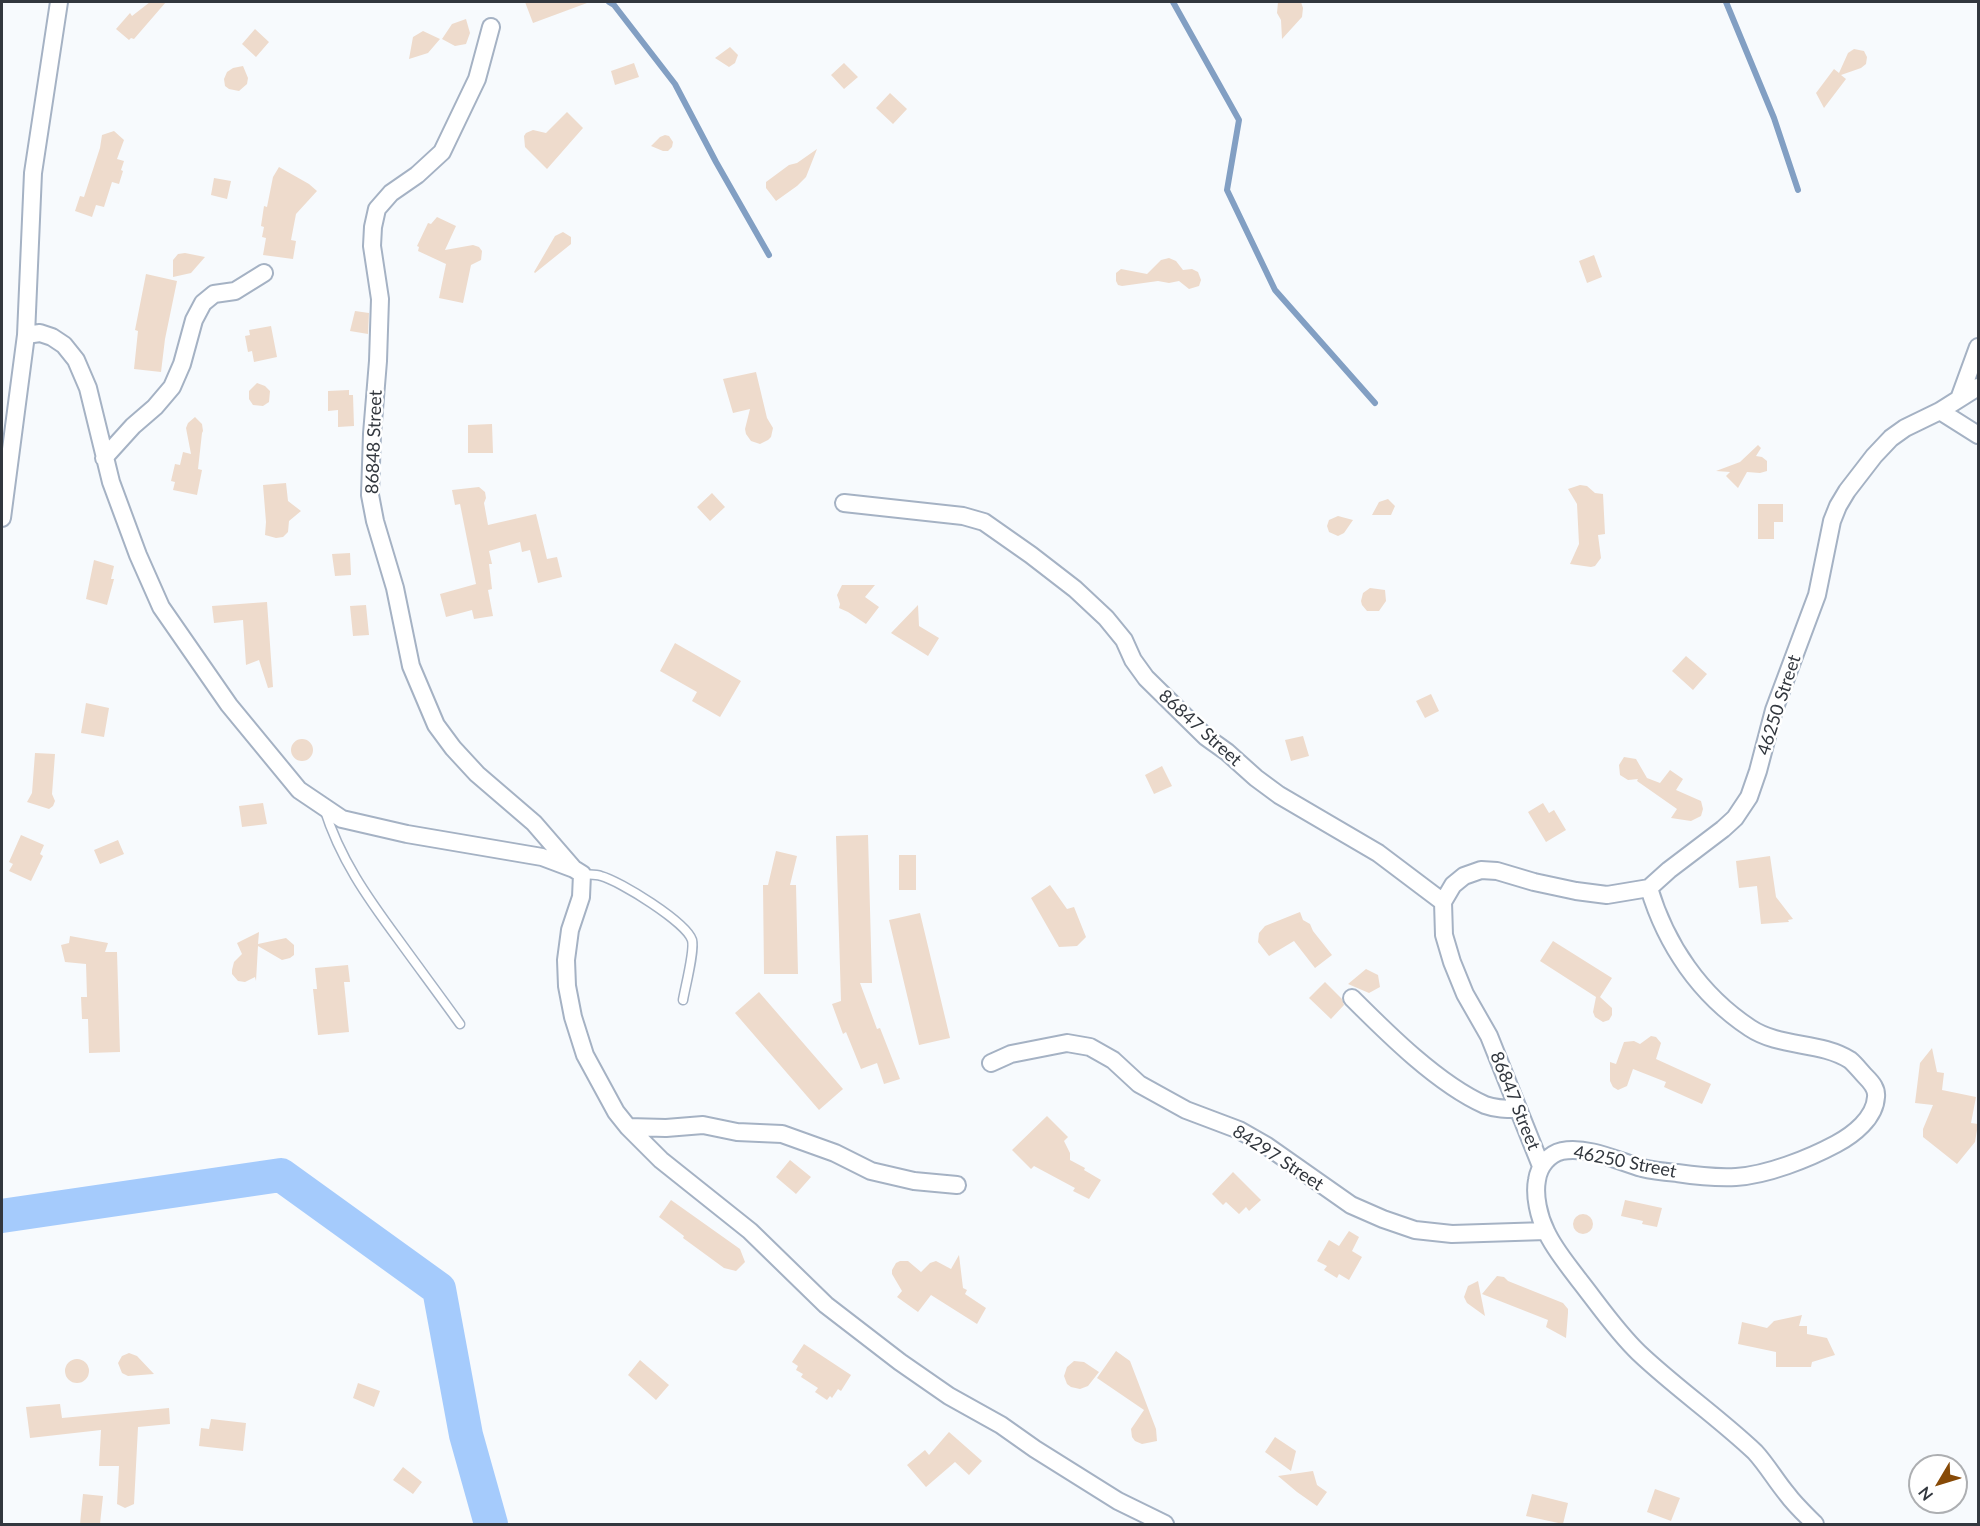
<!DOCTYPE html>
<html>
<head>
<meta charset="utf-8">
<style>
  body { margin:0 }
  #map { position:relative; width:1980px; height:1526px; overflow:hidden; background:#f7fafd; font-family:Lato,sans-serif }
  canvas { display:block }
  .frame { position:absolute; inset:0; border:3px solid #32373e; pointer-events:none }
  .north { position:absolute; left:1908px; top:1454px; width:60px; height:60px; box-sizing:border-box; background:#fff; border:2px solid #adafb2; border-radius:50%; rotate:232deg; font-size:16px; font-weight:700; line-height:24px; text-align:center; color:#32373e }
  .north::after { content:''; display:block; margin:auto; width:21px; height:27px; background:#874a07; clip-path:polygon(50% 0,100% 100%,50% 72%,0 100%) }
</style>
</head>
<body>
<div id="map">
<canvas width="1980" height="1526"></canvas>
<div class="frame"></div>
<div class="north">N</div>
</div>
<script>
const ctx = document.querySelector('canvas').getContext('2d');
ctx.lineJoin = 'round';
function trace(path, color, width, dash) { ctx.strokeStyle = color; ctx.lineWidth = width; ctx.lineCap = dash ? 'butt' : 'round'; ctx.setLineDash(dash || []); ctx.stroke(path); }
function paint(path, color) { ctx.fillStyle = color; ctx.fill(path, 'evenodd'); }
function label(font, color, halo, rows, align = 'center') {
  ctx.font = font + ' Lato,sans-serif'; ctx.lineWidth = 5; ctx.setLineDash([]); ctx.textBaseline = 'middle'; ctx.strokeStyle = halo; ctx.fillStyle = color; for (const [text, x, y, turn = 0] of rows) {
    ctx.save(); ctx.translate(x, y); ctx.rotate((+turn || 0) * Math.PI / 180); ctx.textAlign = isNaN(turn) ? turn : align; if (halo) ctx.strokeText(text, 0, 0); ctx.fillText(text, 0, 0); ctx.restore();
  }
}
trace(new Path2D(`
  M609,2l5,3 61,79 41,78 53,93
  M1173,2l66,118 -12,70 48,100 100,113
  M1726,2l48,116 24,72`), '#829fc3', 6);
trace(new Path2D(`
  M2,1216l279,-41 158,114 27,146 25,89`), '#a5cbfc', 34);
paint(new Path2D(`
  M150,2h16l-32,37 -3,-1 -2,2 -13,-11 14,-16 2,3z
  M525,2h62v1l-54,20z
  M1278,2h23l2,6 -1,9 -20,22 -1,-19 -4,-7z
  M466,19l4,14 -4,11 -11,2 -13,-7 10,-15z
  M255,29l14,13 -13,15 -14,-13z
  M423,31l17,8 -12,14 -19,6 4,-22z
  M730,47l8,8 -3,8 -6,4 -14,-9z
  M1854,49l10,2 3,6 -1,7 -5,4 -20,7 5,4 -22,29 -8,-15 18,-24 5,4 9,-20z
  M634,63l5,14 -24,8 -4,-14z
  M844,63l14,14 -14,12 -13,-14z
  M243,66l5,12 -1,6 -8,7 -10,-2 -4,-3 -1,-7 3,-7 6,-4z
  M890,93l17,16 -14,15 -17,-16z
  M567,112l16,16 -36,41 -22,-22 -1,-11 2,-3 7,-3 13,3z
  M114,131l10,9 -7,19 7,2 -3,9 2,1 -4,13 -7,-2 -8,25 -8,-2 -4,12 -17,-6 5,-15 4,1 16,-49 2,-13z
  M665,135l4,1 4,6 -1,5 -4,4h-5l-12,-5 9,-9z
  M817,149l-11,28 -9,9 -21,15 -10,-13v-6l23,-17 8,-2z
  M279,167l30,17 8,7 -21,23 -5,26 5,1 -3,18 -30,-4 3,-17 -4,-1 2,-10 -3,-1 3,-20 3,1 6,-30z
  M214,178l17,3 -4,18 -16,-4z
  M437,217l19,9 -11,24 28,-5 6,2 3,4 -1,9 -10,5 -8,38 -24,-5 7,-34 -28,-13 1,-4 -2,-1 11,-23 3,1z
  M563,232l8,5v7l-36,29 -1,-1 21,-36z
  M185,253l20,4 -14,16 -18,4v-17l5,-6z
  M1594,255l8,22 -15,6 -8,-22z
  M1169,258l7,3 7,9 9,-1 6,3 3,8 -2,6 -10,3 -10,-8 -10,2 -11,-2 -36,5 -4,-1 -2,-4v-8l5,-4 26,5 14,-14z
  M146,274l31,7 -12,58 -4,33 -27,-3 4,-38 -3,-1z
  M355,311l14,2 -1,21 -18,-3z
  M271,326l6,31 -23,5 -2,-11 -4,1 -3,-16 5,-1 -1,-5z
  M756,372l11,46 6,10 -2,9 -3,3 -8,4 -9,-3 -5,-7 -1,-5 5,-20 -17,4 -10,-34z
  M257,383l8,3 5,5 -1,11 -6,4 -10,-1 -4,-6v-8z
  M349,390v5h4l1,31 -16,1v-17l-10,1v-20z
  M195,417l7,7 1,7 -1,2 -4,36 4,1 -5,25 -24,-5 2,-8 -4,-1 4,-17 5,1 3,-13 8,2 -5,-26 2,-5z
  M492,424l1,29h-25v-28z
  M1758,445l3,3 -5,8 6,1 5,4v10l-7,2 -13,-1 -9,16 -12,-12 4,-4 -14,-1 24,-9z
  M286,483l2,18 13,10 -12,10 -1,11 -5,5 -7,1 -11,-3 1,-13 -3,-37z
  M1580,485l7,1 8,7 8,1 2,40 -7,1 3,23 -6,8 -4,1 -21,-3 9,-20 -2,-40 -9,-15z
  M479,487l6,5 1,6 -2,5 4,22 48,-11 11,45 10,-2 5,20 -24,6 -8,-33 -8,2 -2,-10 -31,9 3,13h-3l3,25 -4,1 5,26 -19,3 -2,-9 -26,7 -6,-23 36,-10 -16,-80 -5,1 -3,-15z
  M712,493l13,14 -15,14 -13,-14z
  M1388,499l7,7 -4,9h-19l7,-13z
  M1758,504h25v18h-9v17h-16z
  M1338,516l15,4 -9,13 -6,3 -9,-4 -2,-6 2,-6z
  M350,553l1,22 -16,1 -3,-22z
  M94,560l20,6 -3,13h3l-7,26 -21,-6z
  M842,585h33l-10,12 14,10 -13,17 -18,-12 -9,-4 1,-4 -3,-9z
  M1370,588l15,2 1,11 -7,10h-12l-5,-6 -1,-4 2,-8z
  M267,602l6,85 -5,1 -9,-28 -13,5 -3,-45 -29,3 -2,-17z
  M366,605l3,30 -16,1 -3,-30z
  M918,605l1,21 20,12 -11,18 -37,-23z
  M675,643l66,38 -21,36 -28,-16 5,-9 -37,-21z
  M1686,656l21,18 -14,16 -21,-19z
  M1431,694l8,17 -14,7 -9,-17z
  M86,703l23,5 -5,29 -23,-4z
  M1303,736l6,20 -18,5 -6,-21z
  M291 750a11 11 0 1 1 22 0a11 11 0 1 1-22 0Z
  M35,753l20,1 -3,40 3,7 -2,5 -4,3 -22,-7 5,-9z
  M1624,757l12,2 11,19 13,5 10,-13 13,9 -7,11 25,11 2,8 -2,7 -10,5 -20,-3 6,-9 -40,-28 1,-2 -10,1 -8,-5 -1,-10z
  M1162,766l10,20 -18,8 -9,-19z
  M263,803l4,21 -25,3 -3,-21z
  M1543,803l6,10 5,-3 12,20 -20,12 -18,-30z
  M21,835l23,10 -4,9 3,2 -12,25 -22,-10 4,-7 -4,-2z
  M868,835l4,148h-12l17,46 3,-1 20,51 -16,5 -7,-21 -16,6 -15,-37 -3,2 -11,-30 9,-3 -5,-165z
  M118,840l6,14 -24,10 -6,-14z
  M776,851l21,5 -7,29h6l2,89h-34l-1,-89h5z
  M899,855h17v35h-17z
  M1770,856l6,41 17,22 -5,1 1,2 -28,2 -4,-38 -18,2 -3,-27z
  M1050,885l17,24 7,-2 12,30 -9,9 -18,1 -28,-49z
  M1300,912l3,8 7,4 3,7 19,24 -17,13 -21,-27 -25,15 -11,-14 1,-9 6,-7z
  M920,913l30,125 -31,7 -30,-125z
  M259,932l-1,12 28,-6 8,7v10l-4,3 -8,2 -24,-14 -2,35 -1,-4 -10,5 -7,-1 -6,-7v-4l2,-8 8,-8 -5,-11z
  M70,936l38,7 -3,9h12l3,100 -31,1 -1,-34h-6l-1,-22h6l-1,-33 -21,-2 -4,-17 8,-2z
  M1553,941l59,37 -12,19 12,11v7l-3,5 -6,2 -8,-5 -2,-5 3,-15 -56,-36z
  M348,965l2,17h-6l5,50 -31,3 -5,-46h4l-2,-21z
  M1366,969l12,6 2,12 -11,6 -21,-9z
  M1325,982l17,17 2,6 -13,14 -22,-21z
  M759,992l84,97 -24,21 -84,-97z
  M1651,1036l5,1 5,6 -5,16 55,25 -9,20 -38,-17 2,-5 -33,-13 -6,17 -9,4 -5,-3 -3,-6v-19l6,2 8,-22 10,-1 6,3z
  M1932,1048l5,24 7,1 -2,17 34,7 -5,26 7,1 -3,18 -18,22 -34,-27v-8l10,-24 -18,-2 5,-40z
  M1047,1116l21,21 -4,4 6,12v7l15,8 -1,2 17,10 -12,19 -16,-8 2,-3 -41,-22 -3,3 -19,-19z
  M790,1160l21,17 -15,17 -20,-17z
  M1233,1172l28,28 -12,11 -3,-4 -7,7 -13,-12 -3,3 -11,-11z
  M671,1200l69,49 5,13 -9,9 -12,-3 -41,-30 1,-2 -25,-19z
  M1625,1200l37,8 -5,19 -15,-3 1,-3 -22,-5z
  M1573 1224a10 10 0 1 1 20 0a10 10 0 1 1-20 0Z
  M1349,1231l10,6 -7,14 10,6 -13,23 -10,-6 -2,4 -13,-8 3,-4 -10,-5 12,-21 10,6z
  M959,1255l4,33 4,2 -2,4 21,14 -9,16 -46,-29 -13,17 -21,-15 5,-6 -10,-17v-4l4,-7 4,-2h8l13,11 9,-9 6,-2 15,8z
  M1497,1276l7,1 4,4 55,22 5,6v4l-2,25 -20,-11 2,-7 -66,-26z
  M1478,1281l7,35 -18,-13 -3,-6 4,-11z
  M1802,1315l-3,11h8v8l20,4 8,17 -23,7 -1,5h-35v-15l-38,-8 4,-22 25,6 7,-7z
  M804,1344l47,31 -10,16 -3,-2 -6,9 -2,-2 -3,4 -12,-8 3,-4 -17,-11 2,-3 -7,-4 2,-4 -6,-4z
  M1116,1351l14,10 26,68 1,12 -15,3 -7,-3 -3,-4 -1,-8 13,-19 -47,-32z
  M129,1353l8,3 17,18 -26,2 -6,-3 -4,-10 4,-7z
  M65 1371a12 12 0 1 1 24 0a12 12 0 1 1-24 0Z
  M640,1360l29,25 -13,15 -28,-25z
  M1074,1361l10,1 15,10 -11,14 -8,3 -9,-2 -4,-3 -3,-8 3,-9z
  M358,1383l22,8 -6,16 -21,-9z
  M60,1404l2,14 107,-10 1,16 -32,3 -4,77 -9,4 -8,-4 2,-38h-20l2,-36 -71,8 -4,-31z
  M211,1419l35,4 -3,28 -44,-5 2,-18 8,1z
  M949,1432l33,29 -13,14 -14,-13 -29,25 -19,-22 18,-15 4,5z
  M1275,1437l21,14 -5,20 -26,-19z
  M403,1467l19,15 -9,12 -20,-14z
  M1313,1471l4,14 10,7 -10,14 -20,-14 -19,-16z
  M1655,1489l25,9 -9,23 -24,-9z
  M83,1494l20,2 -3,28h-20z
  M1532,1494l36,9 -5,21 -37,-8z`), '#eedbcc');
const service = new Path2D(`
  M324,808c16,51 43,89 74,131 21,29 42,57 62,85
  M582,874c6,1 13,0 19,2 19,5 85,46 91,64 3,10 -7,48 -9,60`);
const minor = new Path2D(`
  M491,27l-14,52 -35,73 -25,23 -26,18 -14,16 -4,18 -1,19 8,53 -2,62 -6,73 -2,61 5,26 20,67 16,78 25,59 17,23 24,26 57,49 39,45
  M26,335l14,-2 12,4 12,8 12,15 12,28 23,94 27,73 23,52 68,98 70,85 43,29 65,15 135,23 32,12 8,5 -1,23 -11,33 -4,30 1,26 6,31 12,38 31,57 12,15 33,33 89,71 76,74 74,57 49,34 52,29 34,24 83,52 47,23
  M1959,399l19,-52
  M1940,411l38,24
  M104,458l29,-32 22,-19 17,-20 10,-23 12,-44 9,-17 11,-9 21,-3 29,-18
  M844,503l119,13 21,6 47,33 44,34 31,29 18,22 9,20 13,18 60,59 21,15 29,26 23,17 99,58 65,49
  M2,518l24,-183 7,-162 26,-171
  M1352,998c36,36 86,86 133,107 11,4 21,4 32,4
  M991,1063l20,-9 56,-11 23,4 23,13 26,24 47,26 53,20 28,16 84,59 32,14 32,11 37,4 94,-3
  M628,1127l38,1 37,-3 34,7 45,2 53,19 36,18 43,10 43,4
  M1541,1166l-52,-130 -24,-42 -13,-32 -8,-27 -1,-33 10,-17 11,-9 17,-6 16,1 37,11 42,9 31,4 42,-7
  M1815,1524c-9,-9 -20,-19 -28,-30 -11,-13 -20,-29 -32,-42 -37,-35 -79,-64 -116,-99 -23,-22 -41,-49 -60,-73 -11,-15 -25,-31 -33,-49 -7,-14 -12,-35 -9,-51 2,-14 12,-26 25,-29 26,-5 56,10 80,17 12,3 24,4 35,5 20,3 39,5 59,4 31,-2 72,-18 100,-33 17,-9 39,-26 40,-47 1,-8 -4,-14 -10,-20 -5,-5 -10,-12 -16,-17 -30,-19 -70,-12 -100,-32 -50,-33 -84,-83 -101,-140l20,-18 54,-41 12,-11 14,-21 9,-26 16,-61 43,-115 15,-74 6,-15 9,-15 27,-35 17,-18 14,-10 35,-17 38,-24`);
trace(service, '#a5b2c4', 11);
trace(minor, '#a5b2c4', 20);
trace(service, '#fff', 8);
trace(minor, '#fff', 16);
label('18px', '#32373e', '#fff', [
  ["86848 Street",374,442,-88],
  ["46250 Street",1779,705,-72],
  ["86847 Street",1200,728,42],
  ["86847 Street",1515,1101,68],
  ["84297 Street",1278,1158,33],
  ["46250 Street",1625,1162,11]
]);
</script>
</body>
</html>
